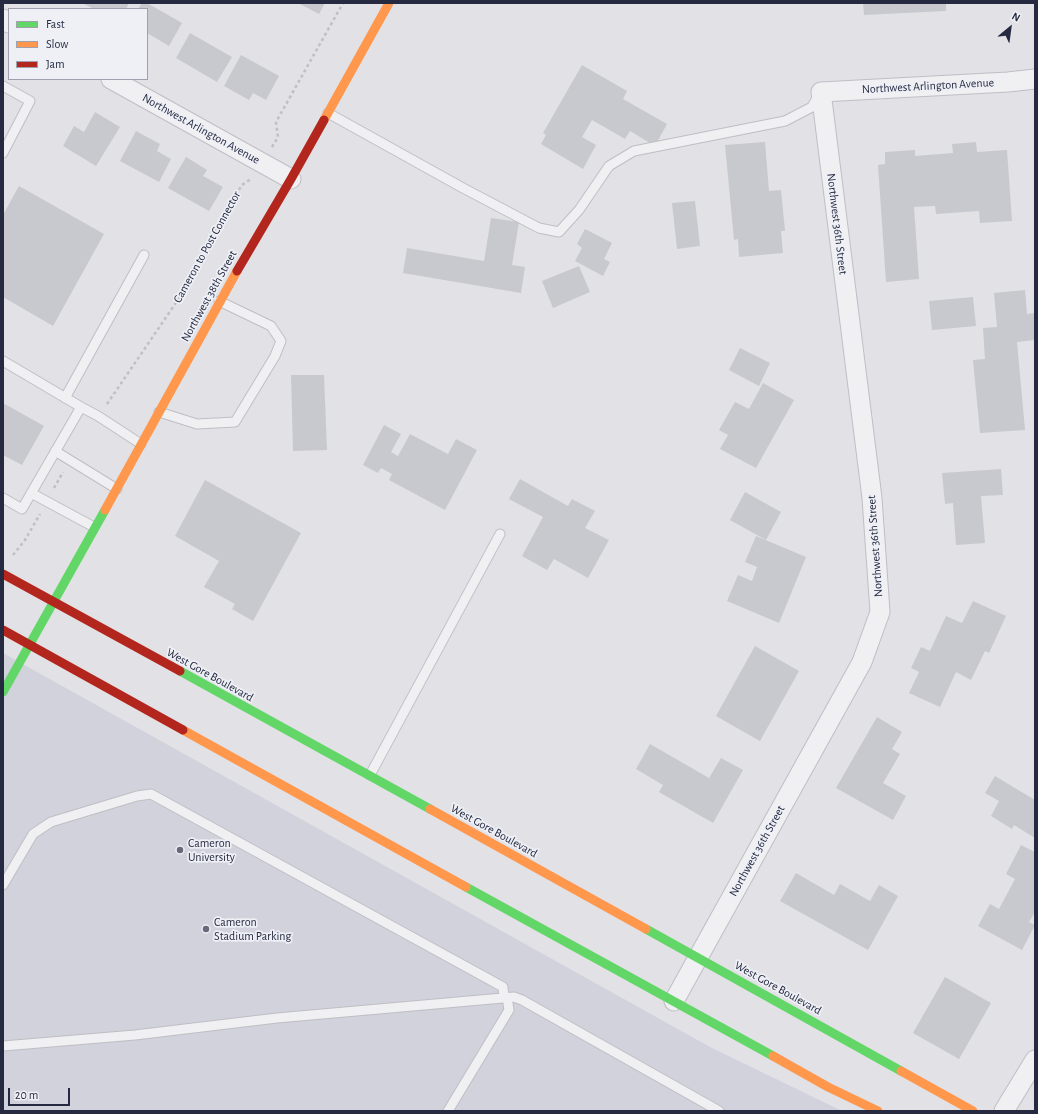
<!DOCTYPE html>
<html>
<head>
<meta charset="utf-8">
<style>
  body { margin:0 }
  #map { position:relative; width:1038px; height:1114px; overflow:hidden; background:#e1e1e6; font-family:"Alegreya Sans",sans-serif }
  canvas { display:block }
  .frame { position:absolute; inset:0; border:4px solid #262a41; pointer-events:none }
  .legend { position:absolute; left:8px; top:8px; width:140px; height:72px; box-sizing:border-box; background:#eef0f6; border:1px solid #9ea1ae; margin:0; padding:5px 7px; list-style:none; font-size:12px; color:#262a41 }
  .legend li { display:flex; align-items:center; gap:8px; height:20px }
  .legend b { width:20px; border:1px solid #9ea1ae }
  .north { position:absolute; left:990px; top:8px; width:40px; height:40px; -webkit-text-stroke:3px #eef0f6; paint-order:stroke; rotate:29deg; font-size:11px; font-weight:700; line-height:16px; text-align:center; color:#262a41 }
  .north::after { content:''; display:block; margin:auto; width:14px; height:18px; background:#262a41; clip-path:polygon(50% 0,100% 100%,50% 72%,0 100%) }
  .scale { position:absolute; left:8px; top:1088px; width:62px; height:18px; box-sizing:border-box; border:2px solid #262a41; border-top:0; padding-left:5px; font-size:12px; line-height:14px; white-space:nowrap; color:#262a41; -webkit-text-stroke:3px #eef0f6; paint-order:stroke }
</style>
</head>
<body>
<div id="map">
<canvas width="1038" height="1114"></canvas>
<div class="frame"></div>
<ul class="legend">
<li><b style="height:5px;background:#63d668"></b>Fast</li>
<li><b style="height:5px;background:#ff974d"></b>Slow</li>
<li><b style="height:5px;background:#b3261e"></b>Jam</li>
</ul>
<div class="north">N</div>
<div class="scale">20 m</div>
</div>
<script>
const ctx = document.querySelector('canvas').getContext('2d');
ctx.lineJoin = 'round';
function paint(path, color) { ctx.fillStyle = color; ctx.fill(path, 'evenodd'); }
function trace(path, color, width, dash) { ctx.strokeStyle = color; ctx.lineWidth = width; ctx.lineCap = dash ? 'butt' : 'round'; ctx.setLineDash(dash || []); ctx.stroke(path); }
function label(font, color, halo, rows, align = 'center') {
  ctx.font = font + ' "Alegreya Sans",sans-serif'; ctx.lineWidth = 3.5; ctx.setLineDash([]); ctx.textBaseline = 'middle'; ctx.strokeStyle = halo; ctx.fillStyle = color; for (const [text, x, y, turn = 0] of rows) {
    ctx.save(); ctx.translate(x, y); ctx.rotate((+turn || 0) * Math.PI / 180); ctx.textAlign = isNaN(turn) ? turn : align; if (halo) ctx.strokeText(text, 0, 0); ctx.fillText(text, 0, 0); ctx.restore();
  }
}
paint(new Path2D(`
  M3,653l707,394 132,64h-839z`), '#d1d2dc');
paint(new Path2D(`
  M82,3h47l-3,6h-32z
  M142,3h5l35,20 -13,23 -22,-13v-24h-9z
  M298,3h27l-6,11z
  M863,3h83v8l-82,4z
  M190,33l42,24 -15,25 -41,-24z
  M241,55l38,21 -13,24 -13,-7 -4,7 -25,-14z
  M582,65l45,26 -4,8 44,25 -12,22 -25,-15 -5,8 -33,-19 -10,17 14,8 -13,24 -42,-25 5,-9 -3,-2z
  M95,112l25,15 -24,39 -33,-20 11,-20 10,6z
  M136,131l24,13 -3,7 14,8 -12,23 -39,-21z
  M765,142l4,49 12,-1 4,41h-4l2,22 -44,4 -1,-18 -4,1 -9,-95z
  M976,142l1,10 30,-2 5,71 -32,2 -1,-12 -43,3 -1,-8 -21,1 5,72 -33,3 -8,-117 7,-1v-12l30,-2v6l38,-3 -1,-9z
  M186,157l21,13 -4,6 20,11 -14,24 -41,-23z
  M19,186l85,48 -51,92 -50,-29v-82z
  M695,201l5,45 -23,3 -5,-46z
  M491,218l28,4 -7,43 13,2 -4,26 -118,-20 4,-25 77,13z
  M585,229l27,14 -8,16 6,3 -7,14 -28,-15 7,-13 -5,-4z
  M579,266l11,26 -37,16 -11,-27z
  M1025,290l2,24 8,-1v27l-18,2 8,88 -45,3 -7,-73 12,-1 -2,-31 14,-1 -3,-34z
  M973,297l3,29 -44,4 -3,-29z
  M740,348l30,15 -11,23 -30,-16z
  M291,375h33l3,75 -34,1z
  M763,383l31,17 -38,68 -36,-19 8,-14 -9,-5 16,-28 14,7z
  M3,403l41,23 -22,39 -19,-10z
  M384,425l17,9 -10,18 7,4 12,-22 38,20 8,-15 21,11 -32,60 -56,-30 3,-6 -11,-6 -3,5 -15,-8z
  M1001,469l2,26 -22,1 4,47 -29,2 -3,-42 -8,1 -3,-31z
  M520,479l48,27 4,-7 23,12 -10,17 24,12 -21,38 -34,-19 -7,11 -25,-14 21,-39 -34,-18z
  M205,480l96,53 -48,88 -21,-12 3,-5 -31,-17 15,-26 -44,-25z
  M745,492l36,20 -15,28 -36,-20z
  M756,536l50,21 -27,66 -52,-22 11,-26 14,6 5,-14 -12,-5z
  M973,601l33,15 -17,37 -4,-2 -14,29 -15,-8 -16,35 -31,-14 10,-21 -8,-4 10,-21 9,4 16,-35 16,7z
  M755,646l44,25 -39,70 -44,-25z
  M877,717l25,15 -10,17 8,5 -17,29 23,13 -13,24 -57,-32z
  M650,744l59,34 12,-20 22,12 -30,53 -54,-31 4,-7 -27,-16z
  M995,776l40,24v38l-21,-13 -2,4 -21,-13 8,-15 -14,-8z
  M1021,845l14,7v60l-6,10 6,3 -13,25 -44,-24 12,-22 9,5 16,-30 -9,-5z
  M796,873l38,22 6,-11 30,17 9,-16 19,11 -30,54 -88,-49z
  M945,977l46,26 -32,56 -46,-26z`), '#c8c9ce');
const lane = new Path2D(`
  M3,86l27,15 -27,52
  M328,113l135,75 76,40 20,4 20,-22 30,-44 25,-15 151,-30 27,-14 7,-13
  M3,361l78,46 -59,102 -19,-11
  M65,398l79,-143
  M81,407l17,9 43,28
  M159,412l38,12 38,-2 40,-66 6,-15 -10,-15 -52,-25
  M55,451l62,38
  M31,493l63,34
  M370,775l130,-241
  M3,885l30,-51 18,-12 86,-26 14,-2 352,193 1,10
  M3,1046l132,-11 142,-17 237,-21 8,3 197,111
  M448,1111l61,-101 -2,-13`);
const street = new Path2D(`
  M3,19l6,4
  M111,79l180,100
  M674,1001l188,-339 18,-50 -8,-114 -51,-406 187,-10 27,-3
  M1004,1111l31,-51`);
trace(lane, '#bebec4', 11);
trace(street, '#bebec4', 21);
trace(new Path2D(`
  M272,147l6,-10 -2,-15 67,-119
  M107,404l79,-116 19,-42 37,-61 9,-6
  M54,488l9,-16
  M13,555l12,-15 15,-26`), '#bfc0c6', 2.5, [3, 3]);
trace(lane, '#f0f0f3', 9);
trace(street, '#f0f0f3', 19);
trace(new Path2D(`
  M180,671l250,138
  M3,692l102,-182
  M466,887l307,169
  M646,929l255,142`), '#63d668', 9);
trace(new Path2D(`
  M324,120l65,-117
  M105,510l132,-239
  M183,730l283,157
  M430,809l216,120
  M773,1056l55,31 50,24
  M901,1071l72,40`), '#ff974d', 9);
trace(new Path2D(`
  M237,271l54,-92 33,-59
  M3,574l177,97
  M3,630l180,100`), '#b3261e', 9);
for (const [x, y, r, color] of [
  [180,850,4,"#676a7b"],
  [206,929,4,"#676a7b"]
]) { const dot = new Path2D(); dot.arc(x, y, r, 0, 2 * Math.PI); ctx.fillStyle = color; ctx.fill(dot); trace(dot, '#eef0f6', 1.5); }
label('12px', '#262a41', '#eef0f6', [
  ["Northwest Arlington Avenue",928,86,-3],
  ["Northwest Arlington Avenue",201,129,29],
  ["Northwest 36th Street",837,224,83],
  ["Cameron to Post Connector",207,247,-61],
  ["Northwest 38th Street",209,296,-61],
  ["Northwest 36th Street",875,546,-94],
  ["West Gore Boulevard",210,675,29],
  ["West Gore Boulevard",494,831,29],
  ["Northwest 36th Street",757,851,-61],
  ["West Gore Boulevard",778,988,29]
]);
label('12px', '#262a41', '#eef0f6', [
  ["Cameron",188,843],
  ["University",188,857],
  ["Cameron",214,922],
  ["Stadium Parking",214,936]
], 'left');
</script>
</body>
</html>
